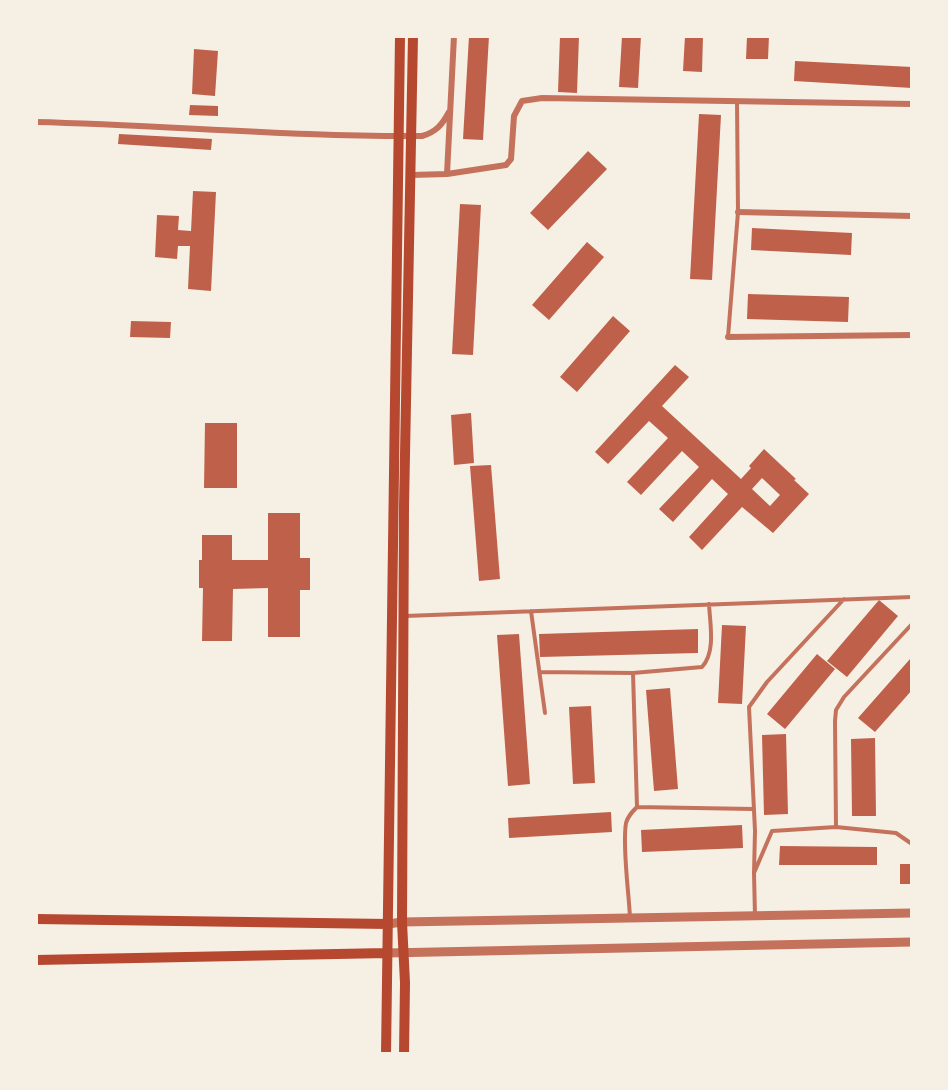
<!DOCTYPE html>
<html>
<head>
<meta charset="utf-8">
<style>
  body { margin:0 }
  #map { position:relative; width:948px; height:1090px; overflow:hidden; background:#f6efe4; font-family:Mulish,sans-serif }
  canvas { display:block }
  .frame { position:absolute; inset:0; border:38px solid #f6efe4; pointer-events:none }
</style>
</head>
<body>
<div id="map">
<canvas width="948" height="1090"></canvas>
<div class="frame"></div>
</div>
<script>
const ctx = document.querySelector('canvas').getContext('2d');
ctx.lineJoin = 'round';
function paint(path, color) { ctx.fillStyle = color; ctx.fill(path, 'evenodd'); }
function trace(path, color, width, dash) { ctx.strokeStyle = color; ctx.lineWidth = width; ctx.lineCap = dash ? 'butt' : 'round'; ctx.setLineDash(dash || []); ctx.stroke(path); }
paint(new Path2D(`
  M469,36h20l-6,104 -20,-1z
  M560,36h19l-2,57 -19,-1z
  M622,36h19l-3,52 -19,-1z
  M685,36h18l-1,36 -19,-1z
  M747,36h22l-1,23h-22z
  M194,49l24,2 -3,45 -23,-2z
  M795,61l117,6v21l-118,-7z
  M190,105l28,1v10l-29,-1z
  M699,114l22,1 -9,165 -22,-1z
  M119,134l93,5 -1,11 -93,-6z
  M588,151l19,18 -59,61 -18,-17z
  M193,191l23,1 -5,99 -23,-2 2,-43h-12l-1,13 -22,-2 2,-42 22,1 -1,14 13,1z
  M460,204l21,1 -8,150 -21,-1z
  M752,228l100,5 -1,22 -100,-5z
  M587,242l17,15 -55,63 -17,-15z
  M748,294l101,3 -1,25 -101,-3z
  M613,316l17,15 -53,61 -17,-15z
  M131,321l40,1 -1,16 -40,-1z
  M675,365l14,12 -27,29 79,73 10,-11 -2,-2 15,-17 32,30 -2,1 15,14 -36,39 -31,-26 -40,43 -13,-13 39,-43 -16,-15 -39,43 -14,-13 40,-42 -17,-16 -41,44 -14,-13 41,-44 -19,-17 -41,43 -13,-12zM762,478l18,17 -10,11 -18,-17z
  M471,413l3,50 -20,2 -3,-50z
  M205,423h32v65h-33z
  M491,465l9,114 -21,2 -9,-115z
  M268,513h32v45h10v32h-10v47h-32v-49l-35,1 -1,52h-30l1,-53h-4v-28h3v-25h30v25h36z
  M879,600l19,16 -51,61 -20,-16z
  M722,625l24,1 -4,78 -24,-1z
  M698,629v24l-158,4 -1,-23z
  M519,634l11,150 -22,2 -11,-151z
  M817,654l18,15 -50,60 -18,-15z
  M910,659l2,1v30l-37,42 -17,-14z
  M670,688l8,101 -24,2 -8,-101z
  M591,706l4,77 -22,1 -4,-77z
  M786,734l2,80 -24,1 -2,-80z
  M875,738l1,78h-24l-1,-77z
  M611,812l1,20 -103,6 -1,-20z
  M742,825l1,23 -101,4 -1,-22z
  M780,846l97,1v18h-98z
  M900,864h12v20h-12z`), '#bf614a');
trace(new Path2D(`
  M728,337l10,-125 -1,-110
  M531,611l14,102
  M405,616l507,-19
  M540,672l93,1 69,-6c14,-15 8,-43 7,-63
  M637,807l116,2
  M836,827l-1,-106 1,-11 8,-13 68,-73
  M754,873l1,-42 -6,-124 18,-25 77,-83
  M755,916l-1,-43 18,-42 64,-4 60,6 16,11
  M630,918c-1,-25 -8,-72 -4,-95 2,-7 6,-11 11,-16l-4,-134`), '#c5725c', 4);
trace(new Path2D(`
  M36,122c129,3 258,15 386,14 14,-4 20,-11 27,-24
  M447,174l7,-138
  M411,175l36,-1 59,-9 5,-6 3,-43 8,-15 20,-3 370,6
  M738,212l174,4
  M728,337l184,-2`), '#c5725c', 6);
trace(new Path2D(`
  M388,924l14,-2 510,-9
  M387,953l525,-11`), '#c5725c', 9);
trace(new Path2D(`
  M36,919l352,5
  M36,960l351,-7
  M386,1054l14,-1018
  M404,1054l1,-71 -3,-61 2,-416 9,-470`), '#b5482f', 10);
</script>
</body>
</html>
